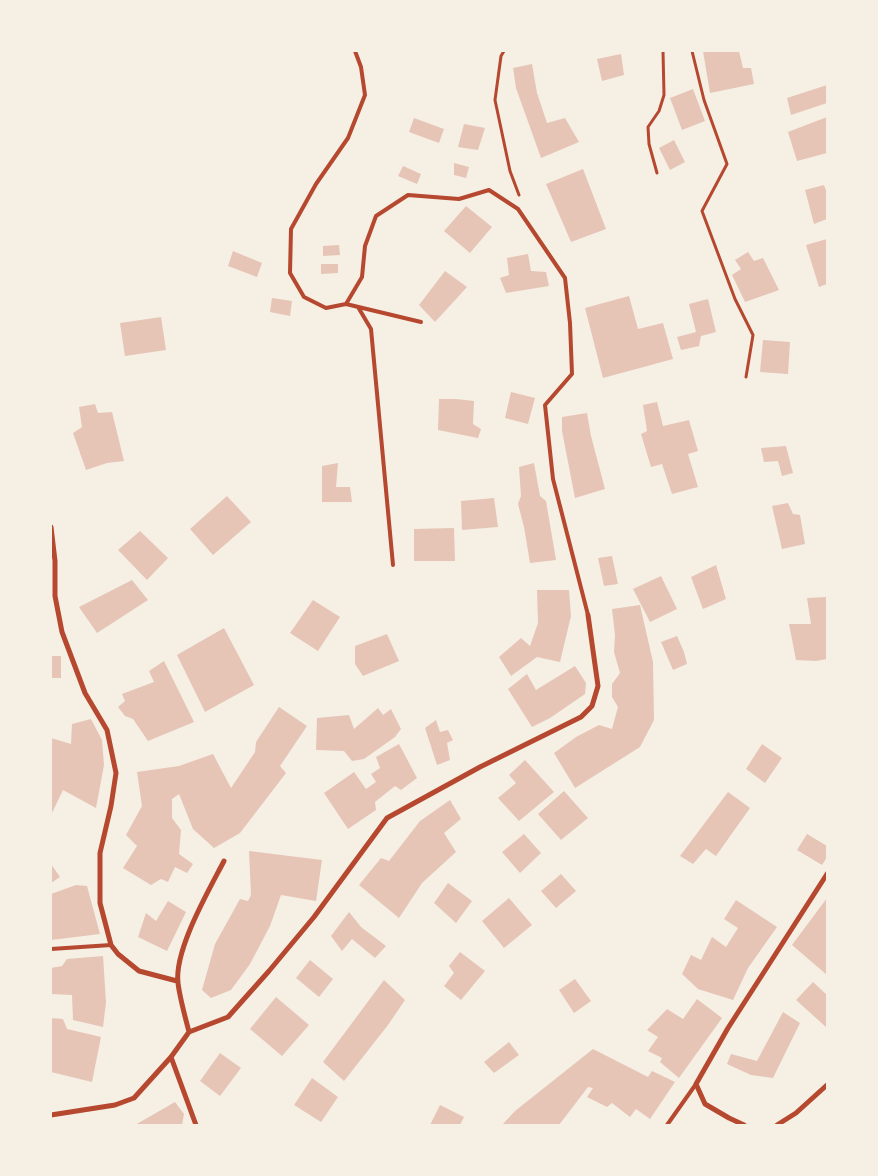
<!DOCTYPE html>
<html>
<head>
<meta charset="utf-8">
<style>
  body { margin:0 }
  #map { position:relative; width:878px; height:1176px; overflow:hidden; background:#f6efe4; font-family:Raleway,sans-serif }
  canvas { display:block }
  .frame { position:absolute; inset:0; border:52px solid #f6efe4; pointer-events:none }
</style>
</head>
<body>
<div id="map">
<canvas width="878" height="1176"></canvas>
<div class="frame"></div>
</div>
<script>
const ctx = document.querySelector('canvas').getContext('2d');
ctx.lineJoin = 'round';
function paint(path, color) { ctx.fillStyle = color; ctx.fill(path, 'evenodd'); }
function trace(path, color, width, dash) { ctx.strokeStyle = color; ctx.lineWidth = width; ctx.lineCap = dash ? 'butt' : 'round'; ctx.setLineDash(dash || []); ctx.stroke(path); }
paint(new Path2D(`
  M703,51h36l4,17h8l3,16 -44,9z
  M621,54l3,21 -22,6 -5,-22z
  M532,64l5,29 10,30 18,-5 14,24 -38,16 -25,-70 -3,-20z
  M827,85v18l-36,12 -4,-17z
  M693,89l12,32 -23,9 -12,-32z
  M827,117v36l-30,8 -9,-29z
  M414,118l30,11 -5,14 -30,-11z
  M464,124l21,4 -7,22 -20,-3z
  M674,140l11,22 -15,8 -11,-22z
  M454,163l15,4 -3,11 -12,-3z
  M403,166l18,8 -4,10 -19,-8z
  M583,169l23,60 -35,13 -25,-58z
  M824,185l3,8v26l-13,5 -9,-34z
  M466,206l26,21 -22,26 -26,-22z
  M827,239v45l-8,3 -13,-42z
  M339,245l1,10 -17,1v-10z
  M233,251l29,12 -5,14 -29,-11z
  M748,252l6,9 9,-3 16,32 -34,12 -13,-27 9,-6 -6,-9z
  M528,254l3,17 15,1 3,14 -43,7 -6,-15 9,-3 -2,-17z
  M321,264h17v9l-17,1z
  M445,271l22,16 -32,35 -16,-17z
  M629,296l9,33 25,-6 10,36 -70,19 -18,-70z
  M272,298l20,3 -2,15 -20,-4z
  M708,299l8,33 -15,4 -2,10 -18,4 -4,-13 19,-5 -7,-28z
  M161,317l5,33 -41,6 -5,-33z
  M763,340l27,2 -2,32 -28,-2z
  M511,392l24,6 -7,26 -23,-6z
  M439,399h17l18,2 -1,23 8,5 -3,9 -40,-8z
  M657,402l6,24 26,-6 9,31 -10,3 10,33 -26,7 -10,-30 -11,3 -10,-33 6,-3 -4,-26z
  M95,404l3,9 14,-1 12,49 -17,2 -21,7 -13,-37 9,-6 -3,-20z
  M587,413l4,23 14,53 -30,9 -13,-67v-14z
  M786,446l7,27 -11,3 -4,-15 -14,1 -3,-14z
  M338,463l-2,24h14l2,15h-30v-36z
  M534,463l6,33 6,5 10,59 -26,3 -6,-36 -6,-23 3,-8 -2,-29z
  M227,496l24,26 -38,33 -23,-26z
  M494,498l4,29 -36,3 -1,-29z
  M788,503l5,11 7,1 5,29 -23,5 -10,-43z
  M454,528l1,33h-41v-32z
  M140,531l28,27 -21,22 -29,-30z
  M612,556l6,28 -14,2 -6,-28z
  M716,565l10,34 -23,10 -12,-32z
  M661,576l16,33 -27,13 -17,-33z
  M132,580l16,20 -51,33 -18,-26z
  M537,590h32l2,26 -11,46 -23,-5 -26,19 -12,-19 22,-19 9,8 8,-23z
  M827,597v62l-11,2 -20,-1 -7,-36h22l-4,-26z
  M313,600l27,17 -22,34 -28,-18z
  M640,605l13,57 1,58 -14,27 -65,41 -21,-35 22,-16 23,-12 13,4 6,-22 -6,-10v-13l8,-11 -6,-21 1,-17 -3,-26z
  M224,628l30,57 -49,27 -28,-57z
  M387,634l12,27 -36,15 -8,-12v-18z
  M677,636l7,16 3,12 -14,6 -12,-28z
  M51,656h10v22h-10z
  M164,661l30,61 -46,19 -15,-22 -8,-3 -7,-9 7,-6 -3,-7 32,-12 -5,-11z
  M575,666l11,17 -1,11 -35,24 -18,9 -24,-38 19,-15 9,16z
  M279,707l28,19 -27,40 6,7 -46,60 -26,15 -21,-19 -14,-35 -7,5v19l9,12 -2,24 14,10 -6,9 -12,-6 -7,15 -7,-3 -10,6 -28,-17 14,-22 -11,-11 16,-29 -5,-34 42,-6 34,-12 18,34 24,-36 1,-10z
  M378,708l5,7 8,-6 10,20 -6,8 -31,22 -12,2 -8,-10 -28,-1 1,-32 32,-3 5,14z
  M91,719l11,21 2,25 -8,43 -33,-18 -12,25v-77l20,6 1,-20z
  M436,720l4,12 8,-2 5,10 -6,3 3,17 -13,5 -12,-37z
  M399,744l18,34 -16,12 -6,-4 -20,16 1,8 -28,19 -24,-36 30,-21 12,17 10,-7 -5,-8 9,-6 -4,-11z
  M762,744l20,14 -17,25 -19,-14z
  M525,760l29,32 -35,29 -21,-23 18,-15 -7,-8z
  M564,791l24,27 -27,22 -23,-26z
  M728,792l22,16 -34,48 -10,-7 -13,15 -13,-8z
  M450,800l11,19 -17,14 12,19 -34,31 -23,35 -40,-33 22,-27 8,3 31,-40z
  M524,834l17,19 -21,20 -18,-21z
  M807,834l20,12v11l-5,8 -25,-15z
  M249,851l73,9 -6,41 -35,-6 -11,31 -20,38 -19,26 -20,8 -9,-8 13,-46 25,-45 8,2 3,-6z
  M51,864l9,13 -9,6z
  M561,874l15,17 -20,17 -15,-17z
  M448,883l24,18 -16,22 -22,-20z
  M76,885l11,1 13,48 -49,6v-46z
  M509,898l23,27 -28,23 -22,-27z
  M827,898v77l-35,-30z
  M736,900l41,27 -29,41 -15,32 -35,-11 -16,-15 9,-19 10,5 11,-23 14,10 12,-19 -14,-9z
  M168,901l18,11 -19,39 -29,-14 8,-24 10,8z
  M349,912l12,15 25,19 -11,12 -23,-19 -10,12 -11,-15z
  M460,952l25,19 -24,29 -17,-14 10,-13 -5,-7z
  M103,956l3,46 -3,25 -30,-7 -1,-25 -21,-1v-26l11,-2 5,-7z
  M310,960l23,19 -14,18 -23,-19z
  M575,979l16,22 -17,12 -15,-23z
  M384,980l21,20 -17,25 -44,56 -21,-19z
  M813,982l14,13v33l-31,-28z
  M276,997l33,28 -27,31 -32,-27z
  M697,999l25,19 -43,60 -19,-16 2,-4 -14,-7 10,-14 -11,-7 20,-21 16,10z
  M783,1012l17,11 -27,55 -22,-3 -24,-11 4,-10 26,7z
  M51,1018l12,1 4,10 34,8 -9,45 -41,-10z
  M509,1042l10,13 -25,18 -10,-11z
  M593,1049l55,28 4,-6 23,11 -25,37 -14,-10 -6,8 -18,-14 -5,4 -20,-10 6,-9 -5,-1 -29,38h-57l13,-14z
  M220,1053l21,15 -21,28 -20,-15z
  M312,1078l26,19 -17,25 -27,-17z
  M175,1102l9,12 -2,11h-47z
  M440,1105l24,12 -4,8h-30z`), '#e6c5b7');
trace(new Path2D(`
  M504,51l-3,5 -6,44 15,71 9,24
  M692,51l12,49 23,64 -25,47 33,88 18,36 -7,42
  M657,173l-8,-29 -1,-17 11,-16 5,-16 -1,-44`), '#b5482f', 3);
trace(new Path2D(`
  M355,51l6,16 4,28 -17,43 -32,46 -25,45 -1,44 14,24 22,11 20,-4 16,-27 3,-31 11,-30 32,-21 51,4 30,-9 29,19 47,69 5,45 2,51 -27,31 8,74 35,136
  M346,304l75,18
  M358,307l13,22 22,236
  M51,949l60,-4
  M667,1125l29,-41`), '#b5482f', 4);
trace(new Path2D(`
  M51,527l4,34v35l7,36 23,61 22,37 9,43 -5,33 -11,47v50l11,42 7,9 21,17 38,10
  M189,1032c-4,-16 -9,-33 -11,-49 -4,-33 31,-93 46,-122
  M171,1057l25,68
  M51,1115l64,-10 19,-7 37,-41 18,-25 39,-15 41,-46 45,-54 73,-99 93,-51 101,-50 11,-11 6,-20 -10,-71
  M744,1125l-15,-7 -24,-14 -9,-20 32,-56 99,-154
  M777,1125l19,-12 31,-28`), '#b5482f', 5);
</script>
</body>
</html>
